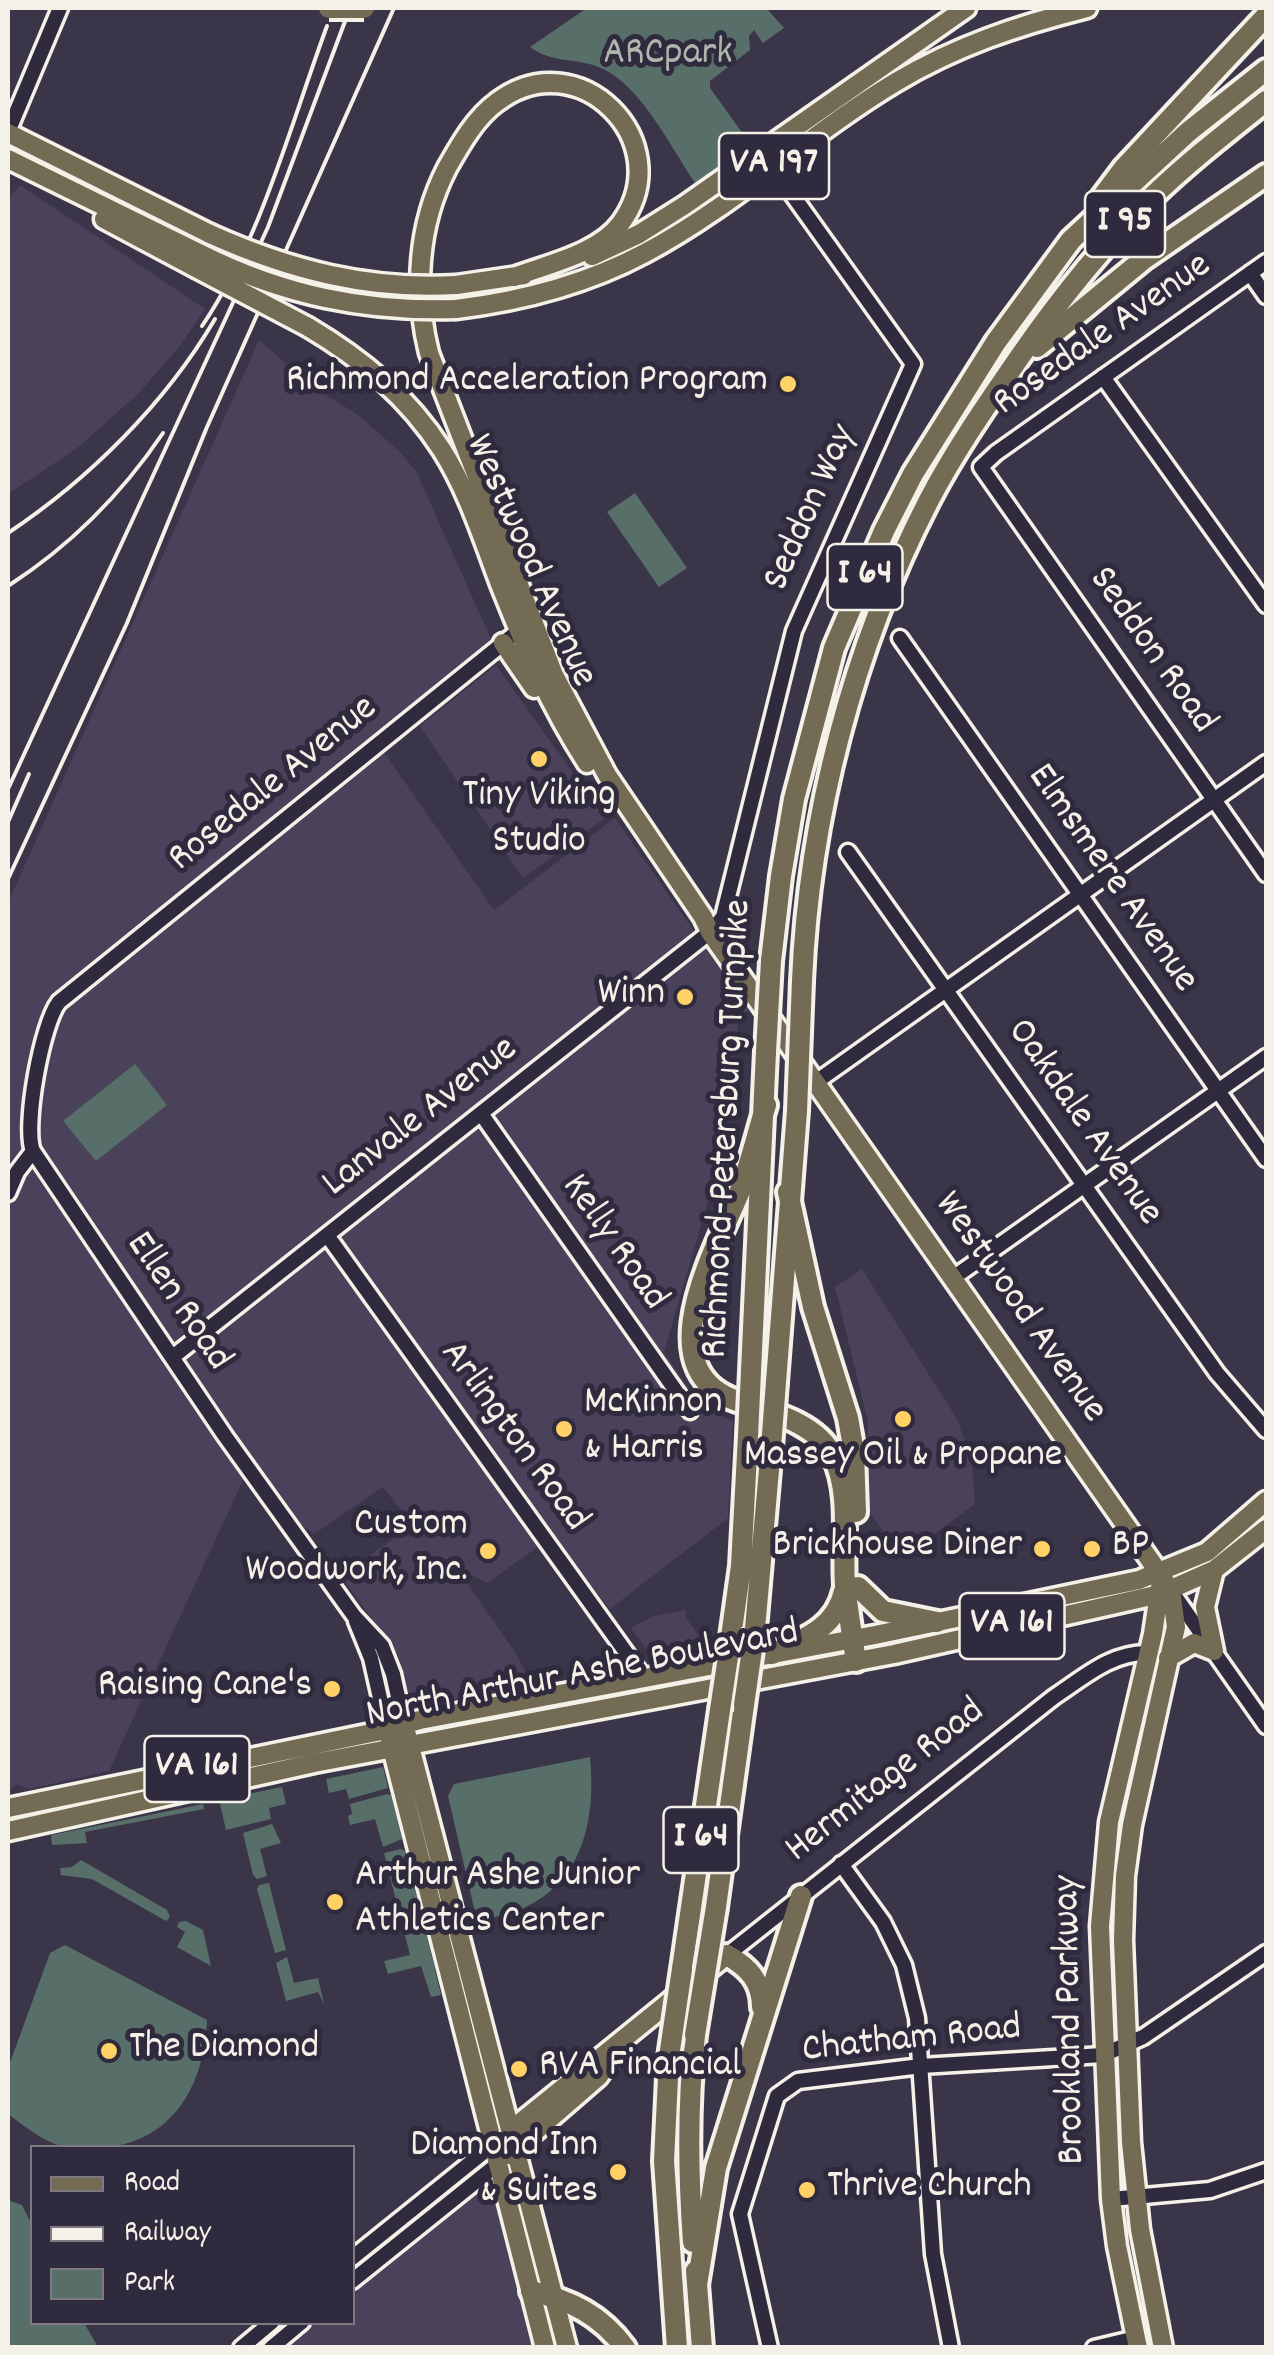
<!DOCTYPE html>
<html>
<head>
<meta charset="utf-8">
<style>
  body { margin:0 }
  #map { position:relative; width:1274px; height:2355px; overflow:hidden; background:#3b354a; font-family:Dekko,sans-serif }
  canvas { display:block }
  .frame { position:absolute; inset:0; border:10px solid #f4f1e8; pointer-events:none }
  .legend { position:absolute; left:30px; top:2145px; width:325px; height:180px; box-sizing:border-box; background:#2f2a3d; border:2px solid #7e7a81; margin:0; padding:12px 18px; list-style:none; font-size:30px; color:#f4f1e8 }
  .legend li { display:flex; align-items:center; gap:20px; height:50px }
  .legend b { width:50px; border:2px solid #7e7a81 }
</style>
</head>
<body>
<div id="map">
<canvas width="1274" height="2355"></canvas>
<div class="frame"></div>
<ul class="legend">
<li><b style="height:12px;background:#746b55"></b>Road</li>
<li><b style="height:12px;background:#f4f1e8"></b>Railway</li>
<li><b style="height:28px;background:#586e68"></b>Park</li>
</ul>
</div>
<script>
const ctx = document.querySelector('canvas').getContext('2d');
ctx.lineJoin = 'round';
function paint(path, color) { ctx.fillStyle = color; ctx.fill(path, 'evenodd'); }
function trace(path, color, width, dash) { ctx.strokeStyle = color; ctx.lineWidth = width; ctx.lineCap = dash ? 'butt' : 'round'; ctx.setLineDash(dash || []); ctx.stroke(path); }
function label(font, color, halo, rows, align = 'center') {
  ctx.font = font + ' Dekko,sans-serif'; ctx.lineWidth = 10; ctx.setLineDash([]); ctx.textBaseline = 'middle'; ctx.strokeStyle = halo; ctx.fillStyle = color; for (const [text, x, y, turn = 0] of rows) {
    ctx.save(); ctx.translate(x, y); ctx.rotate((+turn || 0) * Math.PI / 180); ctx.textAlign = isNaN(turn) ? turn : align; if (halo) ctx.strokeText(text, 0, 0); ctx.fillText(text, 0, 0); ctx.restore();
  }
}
paint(new Path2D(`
  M20,185l185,124 -25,37 -42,48 -62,55 -68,45v-295z
  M259,340l50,44 49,31 41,36 17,20 75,168 -431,352 9,10 305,-263 120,172 121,-92 134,192 -10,7 -14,126 -61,209 38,56 31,13 -5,97 -118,91 -58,-72 -65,46 -31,-16 59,85 18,34 -113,23 -10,-6 -12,-48 -57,-79 63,-45 5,6 7,-8 -33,-42 -69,47 -71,-54 -134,291 -80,18 -12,-5 -9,8v-889z
  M496,665l109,153 -82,60 -103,-152z
  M862,1269l95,150 15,43 3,42 -74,55 -35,-53 2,-85 -33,-134z
  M686,1610v8l24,33 -55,10 -24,-33 23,-12z
  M489,2184l5,8 40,155h-248l30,-24 36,-1 1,-29z`), '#4a425a');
paint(new Path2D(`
  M587,8h183l-2,2 16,18 -21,15 -9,-13 -5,6 1,14 -40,31v7l41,57 -56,38c-23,-34 -54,-97 -92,-114 -24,-12 -51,-5 -73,-22z
  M635,493l52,75 -28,19 -52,-75z
  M135,1064l32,41 -71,56 -33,-40z
  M590,1757c6,61 -6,124 -68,152 -13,6 -30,8 -45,12l-29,-125 6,-12z
  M383,1767l5,21 -39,11 -3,-10 -17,4 -3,-14z
  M282,1787l4,17 -17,4 2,11 -45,11 -7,-30z
  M387,1794l4,1 11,44 -19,8 -8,-28 -25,6 -2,-9 4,-2 -2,-10z
  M203,1804l1,5 -119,23 2,11 -35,2 -1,-10z
  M272,1824l9,19 -21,6 7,27 -10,3 -4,-4 -10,-42z
  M401,1849l4,2 16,62 -20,7 -17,-67z
  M81,1860l86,50 3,7 -4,4 -74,-42 -31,-4 -1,-7 12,-1z
  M269,1883l17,67 -11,3 -18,-64 2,-4z
  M186,1921l17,9 8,36 -34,-19 8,-15 -8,-5 2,-5z
  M420,1922l4,1 17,72 -10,2 -10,-31 -33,8 -4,-13 26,-6 -7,-28z
  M65,1945l142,75c-3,71 -39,128 -115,128 -10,0 -22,1 -31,-2 -20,-6 -37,-20 -53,-32v-46l42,-115z
  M287,1957l7,26 24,-5 6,26 -6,-12 -32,9 -10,-38z
  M8,2200l14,5 10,20v97l52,1 14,24h-90z`), '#586e68');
const minor = new Path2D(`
  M8,132l52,-124
  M1266,262l-270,191 -15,14 285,407
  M1250,273l16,23
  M1103,377l163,228
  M900,638l366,521
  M848,852l369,521 49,57
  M816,1082l450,-319
  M482,1115l208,296
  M8,1193l9,-21 16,-21
  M327,1235l318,444
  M953,1278l313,-221
  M174,1356l536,-424 13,-15 71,-286 119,-267 -144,-202
  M1172,1592l94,134
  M356,1621l15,37 16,71
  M404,1724l-11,-50 -11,-28 -28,-30 -129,-180 -192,-285c-10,-24 9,-128 26,-149l468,-378
  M841,1864l42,58 21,43 13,53 16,236 18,94
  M727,1955l327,-258c29,-19 57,-45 94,-44
  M1111,2199l99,-9 56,-19
  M352,2258l148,-119
  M352,2281l147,-118
  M241,2348l31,-26
  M271,2348l31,-26
  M770,2348l-30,-134 37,-118 21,-15 123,-15 182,-11 40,-18 123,-84
  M1094,2348l42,-10`);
const major = new Path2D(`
  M8,133l202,101
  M8,159l193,95
  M104,219l92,49
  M592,256l47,-22 46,-29 281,-197
  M514,277c34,-13 84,-23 107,-54 59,-81 -43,-183 -124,-121 -22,16 -37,43 -50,66 -30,58 -33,124 -18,185l125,322 53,100 96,142 7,15 461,658 5,37 -44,198 -7,51 -2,64 8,202 9,87 23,119
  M456,285l68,-10
  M456,309c66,-8 129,-24 189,-56 89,-47 164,-119 251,-171 60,-36 123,-57 191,-74
  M308,327c54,32 100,70 134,123 26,41 41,89 58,134 25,63 50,122 87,179
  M503,643l31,45
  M1214,1651l-9,-44 9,-37
  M1168,1658l26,-15 20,8
  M407,1735l160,613
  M390,1740l155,608
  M8,1808l368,-76 44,-12 455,-85 264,-55 68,-28 59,-51
  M8,1831l306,-68 580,-109 266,-60 54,-24 52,-41
  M510,2131l217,-176
  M508,2155l90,-78 18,-24
  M1138,2348l-21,-102 -6,-47 -11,-273 9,-104 44,-188 7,-47`);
const highway = new Path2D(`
  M1100,200l24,-32 142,-152
  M1037,347l107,-88 122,-84
  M771,961l10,-85 13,-77 40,-151 50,-117 29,-57 83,-132 75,-102 117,-108 78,-62
  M802,981c7,-164 51,-333 126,-479 27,-52 60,-99 93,-147 39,-56 81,-109 130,-157 36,-35 76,-66 115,-97
  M766,1105c-9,29 -16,60 -27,88 -23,56 -93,177 -2,208 33,11 79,21 96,55 19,38 9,89 12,129 3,25 7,51 11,76
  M788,1192l25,115 35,111 6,34 2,60
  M751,1371l15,-319
  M776,1382l21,-271
  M858,1587l25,24 54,11
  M755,1629l16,-182
  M731,1637l10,-71 7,-130
  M772,1654c32,-15 64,-26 72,-63
  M716,1907l28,-202
  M727,1955c21,12 35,26 35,52
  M682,1969l38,-259
  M669,2057l-5,104 13,187
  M693,2242c-5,-70 -6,-137 2,-207
  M696,2271l6,77
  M697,2285l19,-117 85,-272
  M531,2291c39,9 70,24 94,57`);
trace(minor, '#f4f1e8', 21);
trace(major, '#f4f1e8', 25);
trace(highway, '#f4f1e8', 28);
trace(minor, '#2f2a3d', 14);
trace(major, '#746b55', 18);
trace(highway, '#746b55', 20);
trace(new Path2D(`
  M202,326c60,-89 88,-200 125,-300
  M8,533c81,-54 157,-129 207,-214
  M8,586c62,-40 113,-91 155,-153
  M8,789l260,-562 82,-219
  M8,822l21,-48
  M8,879l119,-256 80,-196 187,-419`), '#f4f1e8', 4);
const majorBridge = new Path2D(`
  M210,234c80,36 158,56 246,51
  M201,254c82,41 164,58 255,55
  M196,268l112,59`);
const highwayBridge = new Path2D(`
  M329,8h35
  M766,1052l5,-91
  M797,1111l5,-130
  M748,1436l3,-65
  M771,1447l5,-65
  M744,1705l11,-76
  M720,1710l11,-73
  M695,2035l21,-128
  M669,2057l13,-88`);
trace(majorBridge, '#f4f1e8', 25, []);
trace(highwayBridge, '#f4f1e8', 28, []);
trace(majorBridge, '#746b55', 18);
trace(highwayBridge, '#746b55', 20);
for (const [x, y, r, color] of [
  [788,384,10,"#ffd166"],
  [539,759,10,"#ffd166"],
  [685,997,10,"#ffd166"],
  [903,1419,10,"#ffd166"],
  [564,1429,10,"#ffd166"],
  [1042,1549,10,"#ffd166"],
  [1092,1549,10,"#ffd166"],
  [488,1551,10,"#ffd166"],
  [332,1689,10,"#ffd166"],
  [335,1902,10,"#ffd166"],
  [109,2051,10,"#ffd166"],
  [519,2069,10,"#ffd166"],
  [618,2172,10,"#ffd166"],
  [807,2190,10,"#ffd166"]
]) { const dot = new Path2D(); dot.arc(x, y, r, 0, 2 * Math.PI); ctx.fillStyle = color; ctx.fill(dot); trace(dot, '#2f2a3d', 4); }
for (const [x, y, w] of [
  [774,166,110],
  [1125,224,80],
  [865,577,75],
  [1012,1626,105],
  [197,1769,105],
  [701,1840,75]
]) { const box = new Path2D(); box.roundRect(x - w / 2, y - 33, w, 66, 8); ctx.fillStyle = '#2f2a3d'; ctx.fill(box); trace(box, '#f4f1e8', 2.5); }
label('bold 38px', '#f4f1e8', null, [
  ["VA 197",774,166],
  ["I 95",1125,224],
  ["I 64",865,577],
  ["VA 161",1012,1626],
  ["VA 161",197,1769],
  ["I 64",701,1840]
]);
label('40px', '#aeb6ae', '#2f2a3d', [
  ["ARCpark",668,57]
]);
label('40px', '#f4f1e8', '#2f2a3d', [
  ["Rosedale Avenue",1104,337,-35],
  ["Seddon Way",813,509,-66],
  ["Westwood Avenue",528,562,66],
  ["Seddon Road",1150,652,55],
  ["Rosedale Avenue",275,786,-39],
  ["Elmsmere Avenue",1110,880,55],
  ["Lanvale Avenue",422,1119,-38],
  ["Oakdale Avenue",1082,1124,55],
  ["Richmond-Petersburg Turnpike",730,1129,-87],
  ["Kelly Road",612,1244,55],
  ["Ellen Road",176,1303,56],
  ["Westwood Avenue",1018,1309,55],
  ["Arlington Road",512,1438,54],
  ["North Arthur Ashe Boulevard",583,1677,-11],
  ["Hermitage Road",887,1783,-38],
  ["Brookland Parkway",1073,2020,-91],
  ["Chatham Road",912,2042,-6]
]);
label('40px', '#f4f1e8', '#2f2a3d', [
  ["Richmond Acceleration Program",768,384],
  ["Tiny Viking",539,799,"center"],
  ["Studio",539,845,"center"],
  ["Winn",665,997],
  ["McKinnon",584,1406,"left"],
  ["& Harris",584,1452,"left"],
  ["Massey Oil & Propane",903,1459,"center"],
  ["Custom",468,1528],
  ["Woodwork, Inc.",468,1574],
  ["Brickhouse Diner",1022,1549],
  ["BP",1112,1549,"left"],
  ["Raising Cane's",312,1689],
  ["Arthur Ashe Junior",355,1879,"left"],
  ["Athletics Center",355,1925,"left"],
  ["The Diamond",129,2051,"left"],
  ["RVA Financial",539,2069,"left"],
  ["Diamond Inn",598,2149],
  ["& Suites",598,2195],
  ["Thrive Church",827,2190,"left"]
], 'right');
</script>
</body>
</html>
